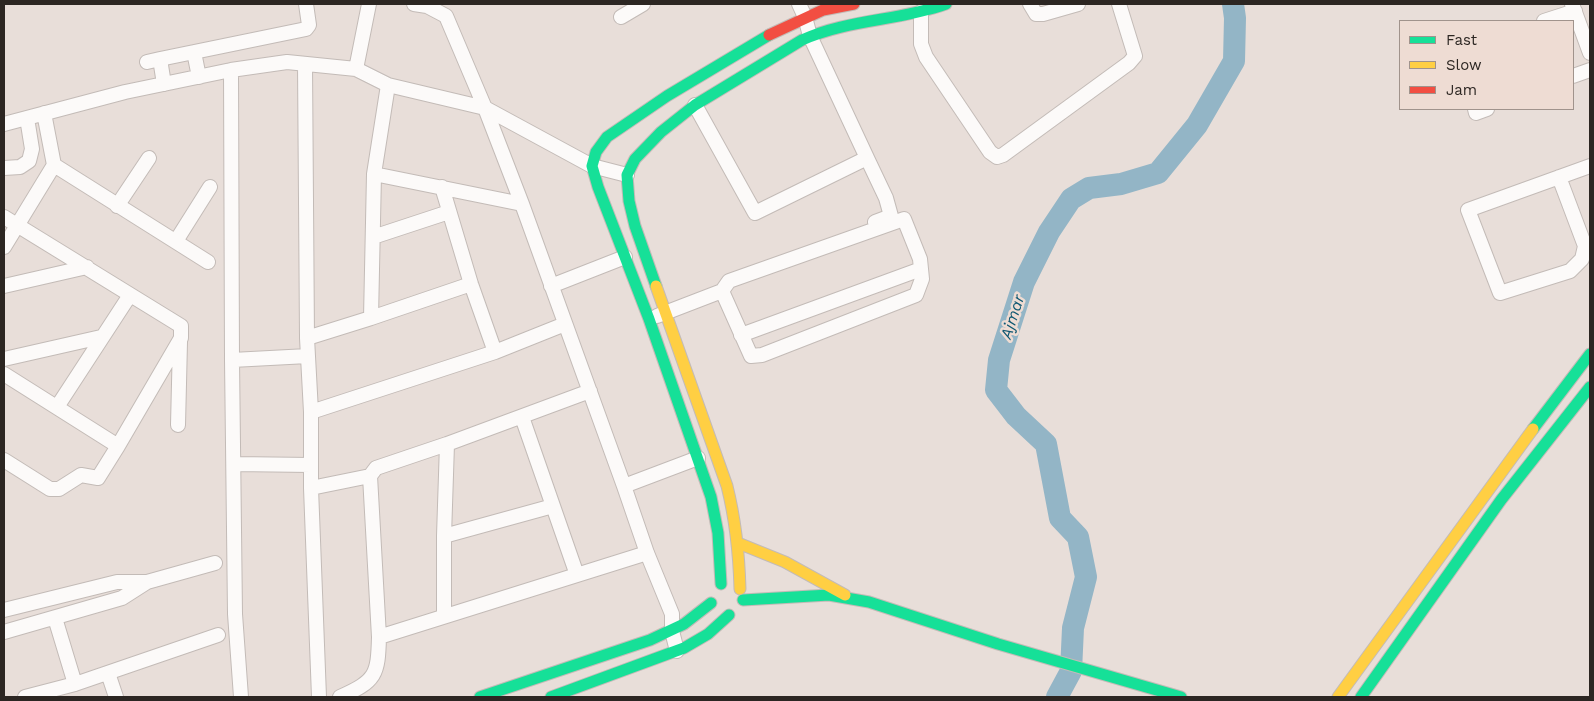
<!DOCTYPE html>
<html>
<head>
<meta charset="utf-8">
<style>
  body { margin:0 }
  #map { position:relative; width:1594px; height:701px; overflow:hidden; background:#e8ded9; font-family:"Work Sans",sans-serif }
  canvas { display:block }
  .frame { position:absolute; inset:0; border:5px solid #2c2622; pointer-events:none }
  .legend { position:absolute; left:1399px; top:20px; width:175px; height:90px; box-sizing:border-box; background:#eedcd3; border:1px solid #a0938c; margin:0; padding:6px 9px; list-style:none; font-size:15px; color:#2c2622 }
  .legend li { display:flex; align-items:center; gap:10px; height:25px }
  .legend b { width:25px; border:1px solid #a0938c }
</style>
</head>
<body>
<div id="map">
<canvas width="1594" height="701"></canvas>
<div class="frame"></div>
<ul class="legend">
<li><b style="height:6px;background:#16e098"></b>Fast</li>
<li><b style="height:6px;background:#ffcf43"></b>Slow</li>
<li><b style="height:6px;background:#f24e42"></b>Jam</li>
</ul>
</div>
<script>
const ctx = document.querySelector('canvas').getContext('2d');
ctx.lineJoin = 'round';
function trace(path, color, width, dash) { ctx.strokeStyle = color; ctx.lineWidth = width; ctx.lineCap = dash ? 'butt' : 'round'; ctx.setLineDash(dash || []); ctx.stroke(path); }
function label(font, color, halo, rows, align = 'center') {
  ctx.font = font + ' "Work Sans",sans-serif'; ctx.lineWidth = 5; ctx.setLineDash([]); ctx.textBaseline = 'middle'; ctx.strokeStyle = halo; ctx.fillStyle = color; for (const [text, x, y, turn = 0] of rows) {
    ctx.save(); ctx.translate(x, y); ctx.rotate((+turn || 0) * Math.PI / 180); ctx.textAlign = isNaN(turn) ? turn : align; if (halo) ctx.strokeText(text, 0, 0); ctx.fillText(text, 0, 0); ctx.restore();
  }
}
trace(new Path2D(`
  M1057,697l14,-26 2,-43 13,-51 -8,-40 -18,-19 -14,-74 -30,-28 -20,-26 3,-30 25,-78 25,-50 22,-33 18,-11 32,-4 37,-11 39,-48 37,-64 1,-43 -2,-14`), '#93b5c6', 22);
const street = new Path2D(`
  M414,4l13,2 19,10 39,92 37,96 102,282 23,67 25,61v17l5,20
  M1030,4l6,10h7l35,-10
  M1572,4l18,49
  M921,12v32l5,13 64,95 7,5 6,-2 126,-92 6,-7 -16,-52
  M621,17l22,-13
  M1544,21l31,-10
  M194,52l5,25
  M147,62l13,-3
  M305,64l2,274 4,74v76l8,209
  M356,69l13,-65
  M231,70l1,290 3,254 6,83
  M1573,76l17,-6
  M164,84l-4,-25 146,-30 3,-4 -3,-21
  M695,105l60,108 112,-55 -57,-122 -5,-19 -6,-13
  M1475,109l1,4 11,-4
  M4,124l121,-32 106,-22 56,-8 69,7 32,16 97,23 107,58 35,9
  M867,158l19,40 5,18 -16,6
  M54,165l154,97
  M4,168l16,-1 9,-6 3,-12 -5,-31
  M374,174l148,30
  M1559,177l26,69 -3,13 -12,12 -70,22 -32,-83 122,-44
  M442,187l29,97 24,68
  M117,206l32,-48
  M4,217l177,109v12l-63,108
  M904,219l16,40 2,20 -6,16 -154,60 -11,1 -29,-65 7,-10z
  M373,237l76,-25
  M176,241l34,-54
  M4,247l50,-82 -10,-52
  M4,286l83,-19
  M551,286l74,-29
  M657,316l65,-25
  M371,318l3,-144 14,-89
  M741,335l180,-66
  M307,338l64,-20 100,-34
  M4,359l97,-22
  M232,360l76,-4
  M4,374l114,72 -20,32 -17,-3 -22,14h-9l-46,-29
  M590,391l-143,53 -71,24 -6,8 9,161 268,-84
  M57,407l73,-112
  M311,412l184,-60 70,-28
  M522,417l55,158
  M178,425l2,-83
  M234,464l77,1
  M624,486l74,-28
  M311,488l59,-12
  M444,536l109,-30
  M147,582l68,-19
  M4,610l113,-28h30l-25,16 -118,34
  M444,616v-80l3,-92
  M55,618l20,66
  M108,673l8,24
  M25,697l50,-13 143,-49
  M340,697c36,-16 38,-22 39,-60`);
const fast = new Path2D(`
  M656,286l-21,-60 -6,-25 -2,-26 8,-16 26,-27 34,-27 107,-65c46,-21 97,-19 144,-36
  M1533,429l57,-75
  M721,584l-3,-51 -7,-36 -62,-178 -51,-132 -6,-21 4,-14 11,-15 60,-41 102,-61
  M743,600l86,-5 40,7 129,42 183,53
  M480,697l170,-57 34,-16 27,-21
  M551,697l133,-49 24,-14 21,-19
  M1361,697l140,-197 89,-113`);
const slow = new Path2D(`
  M656,286l71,200c9,36 12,66 13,103
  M738,543l47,19 60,33
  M1338,697l195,-268`);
const jam = new Path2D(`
  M769,35l54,-25 31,-6`);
trace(street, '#c3bbb7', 16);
trace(fast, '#c3bbb7', 13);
trace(slow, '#c3bbb7', 13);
trace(jam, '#c3bbb7', 13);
trace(street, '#fcfaf9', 14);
trace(fast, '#16e098', 11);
trace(slow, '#ffcf43', 11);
trace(jam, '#f24e42', 11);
label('italic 16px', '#0f5771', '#eedcd3', [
  ["Ajmar",1013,317,-72]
]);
</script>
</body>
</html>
